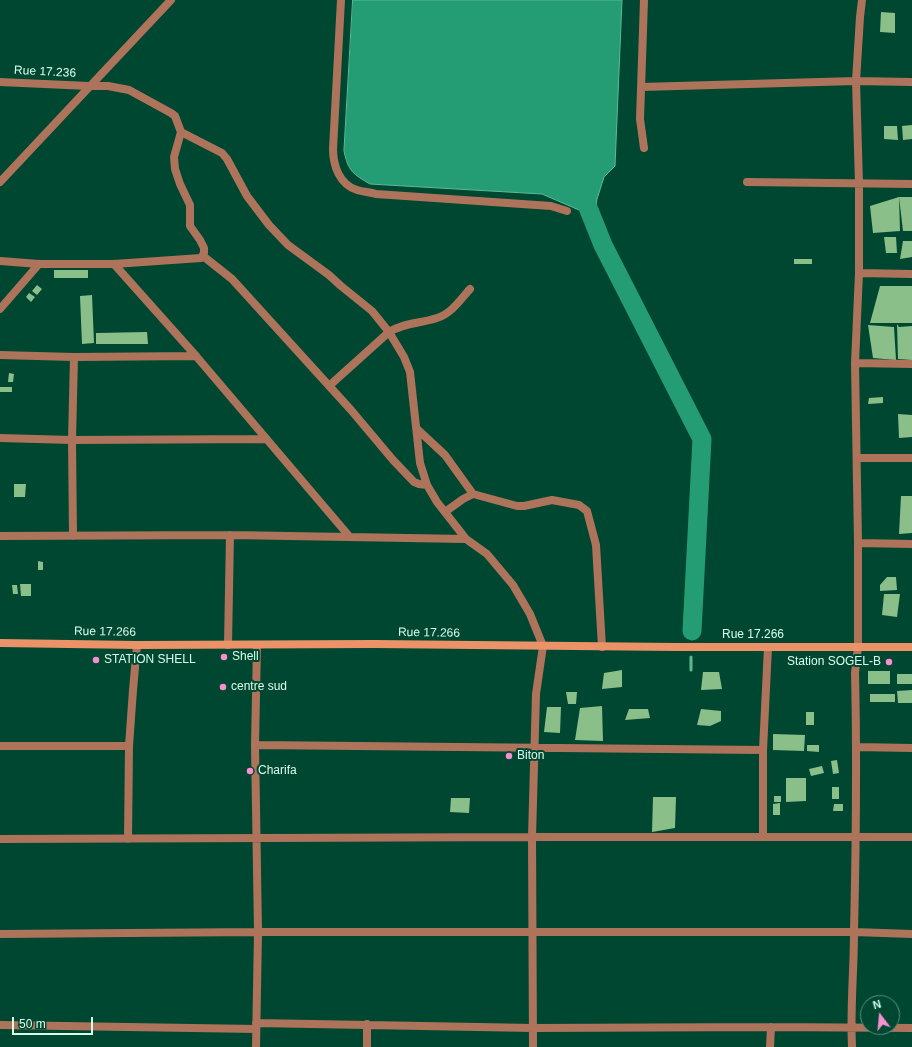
<!DOCTYPE html>
<html>
<head>
<meta charset="utf-8">
<style>
  body { margin:0 }
  #map { position:relative; width:912px; height:1047px; overflow:hidden; background:#004731; font-family:Arial,sans-serif }
  canvas { display:block }
  .north { position:absolute; left:860px; top:995px; width:40px; height:40px; box-sizing:border-box; background:#004731; border:1px solid #56907c; border-radius:50%; rotate:344deg; font-size:11px; font-weight:700; line-height:16px; text-align:center; color:#d8feec }
  .north::after { content:''; display:block; margin:auto; width:14px; height:18px; background:#f790cd; clip-path:polygon(50% 0,100% 100%,50% 72%,0 100%) }
  .scale { position:absolute; left:12px; top:1017px; width:81px; height:18px; box-sizing:border-box; border:2px solid #d8feec; border-top:0; padding-left:5px; font-size:12px; line-height:14px; white-space:nowrap; color:#d8feec; -webkit-text-stroke:3px #004731; paint-order:stroke }
</style>
</head>
<body>
<div id="map">
<canvas width="912" height="1047"></canvas>
<div class="north">N</div>
<div class="scale">50 m</div>
</div>
<script>
const ctx = document.querySelector('canvas').getContext('2d');
ctx.lineJoin = 'round';
function paint(path, color) { ctx.fillStyle = color; ctx.fill(path, 'evenodd'); }
function trace(path, color, width, dash) { ctx.strokeStyle = color; ctx.lineWidth = width; ctx.lineCap = dash ? 'butt' : 'round'; ctx.setLineDash(dash || []); ctx.stroke(path); }
function label(font, color, halo, rows, align = 'center') {
  ctx.font = font + ' Arial,sans-serif'; ctx.lineWidth = 4; ctx.setLineDash([]); ctx.textBaseline = 'middle'; ctx.strokeStyle = halo; ctx.fillStyle = color; for (const [text, x, y, turn = 0] of rows) {
    ctx.save(); ctx.translate(x, y); ctx.rotate((+turn || 0) * Math.PI / 180); ctx.textAlign = isNaN(turn) ? turn : align; if (halo) ctx.strokeText(text, 0, 0); ctx.fillText(text, 0, 0); ctx.restore();
  }
}
const water = new Path2D(`
  M353,0h269l-7,166 -11,11 -7,22 -2,13 -10,4 -6,-6 -37,-16 -172,-10c-17,-10 -22,-13 -26,-33z`);
paint(water, '#259d74');
trace(water, '#5bba98', 1);
trace(new Path2D(`
  M691,670v-13`), '#5bba98', 3);
trace(new Path2D(`
  M581,190l22,55 99,194 -10,192`), '#259d74', 19);
paint(new Path2D(`
  M881,12l14,1v20l-15,-1z
  M912,125v14l-9,1 -1,-14z
  M884,126h13l1,14 -14,-1z
  M899,197h13v34h-9z
  M899,197l1,34 -27,2 -3,-27z
  M884,237h12l1,16h-11z
  M903,241h9v16l-12,2z
  M794,259h18v5h-18z
  M54,270h34v8h-34z
  M37,285l5,4 -5,6 -5,-4z
  M880,286h32v37h-42z
  M29,293l6,4 -4,5 -5,-5z
  M92,295l2,48 -12,1 -2,-48z
  M897,324l2,3 13,-1v34l-14,-1z
  M868,325l26,2 2,33 -23,-2z
  M147,332l1,12h-52v-11z
  M9,373l5,1 -1,8h-5z
  M0,387h12v5h-12z
  M883,397v6l-15,1 1,-6z
  M898,414l14,1v22l-13,1z
  M14,484h12l-1,13h-11z
  M901,496h11v37l-13,1z
  M38,561l5,1v8h-5z
  M887,577h9l1,13 -17,1v-6z
  M20,584h11v12h-10z
  M12,585h5l1,9h-5z
  M884,594h16l-3,23 -15,-2z
  M622,670v17l-20,2 2,-16z
  M868,671h22v13h-22z
  M703,672h16l3,17 -21,1z
  M897,674h15v10h-15z
  M912,690v13h-14l-1,-12z
  M566,692h11l-1,12h-8z
  M870,694h25v8h-25z
  M602,706l1,35 -28,-1 5,-32z
  M547,707h14l-1,26 -16,-1z
  M629,709h19l2,9 -25,2z
  M701,709l20,2v10l-11,5 -13,-1z
  M806,712h8v13h-8z
  M773,734l32,1 -1,16 -31,-1z
  M807,745h12v7l-12,-1z
  M837,760l2,13 -6,1 -2,-13z
  M822,766l2,7 -13,3 -2,-7z
  M786,778h20v23l-20,1z
  M832,787h7v12h-7z
  M774,796h7v6h-7z
  M653,797h23l-1,31 -23,4z
  M451,798h19l-1,15 -19,-1z
  M780,803v12h-7v-11z
  M834,804h9v7h-10z`), '#8abf8a');
trace(new Path2D(`
  M341,0l-8,149c0,17 7,36 24,41 6,2 13,2 19,4l175,12 16,5
  M644,0l-4,119 4,29
  M0,82l89,4h19l21,4 42,23 4,3 6,16 41,21 5,6 20,37 22,29 19,20 41,30 12,11 31,25 17,21 15,25 6,15 10,91 7,22 10,17 29,37
  M641,87l215,-6 56,1
  M0,182l171,-182
  M747,182l165,2
  M203,256l29,23 119,131 42,50 21,22 5,2 8,1
  M0,261l39,3h75l87,-6 3,-5v-5l-4,-8 -10,-14v-21l-10,-21 -5,-15 -1,-12 7,-25
  M114,264l82,92 153,180
  M859,273l53,1
  M0,309l39,-45
  M0,355l74,2 122,-1
  M855,363l57,1
  M329,386l60,-54c17,-10 30,-8 48,-14 14,-4 24,-19 33,-29
  M417,429l28,26 28,39
  M0,438l72,2 194,-1
  M857,458h55
  M445,512l18,-13 10,-5 44,12h7l28,-6 27,5 8,6 9,34 6,102
  M0,536l230,-1 236,4 21,15 26,31 17,29 13,32 -7,48 -4,143 1,210
  M73,536l-1,-96 2,-83
  M858,543l54,1
  M228,645l2,-110
  M255,745l508,5
  M0,746h129
  M856,747l56,1
  M763,836v-86l5,-103
  M0,839l532,-2h380
  M128,839l1,-93 4,-56 4,-45
  M0,934l258,-2h596l58,2
  M256,1023l277,5 238,-1 141,1
  M0,1025l256,4
  M256,1047l2,-115 -3,-187 2,-100
  M367,1047v-23
  M770,1047l1,-20
  M852,1047c-2,-38 2,-77 2,-115 2,-86 3,-173 1,-259l3,-26v-104l-3,-180 4,-90v-89l-3,-103 4,-64 2,-17`), '#ad745b', 8);
trace(new Path2D(`
  M0,643l137,2 237,-1 302,3h236`), '#ec9269', 8);
for (const [x, y, r, color] of [
  [224,657,4,"#f790cd"],
  [96,660,4,"#f790cd"],
  [889,662,4,"#f790cd"],
  [223,687,4,"#f790cd"],
  [509,756,4,"#f790cd"],
  [250,771,4,"#f790cd"]
]) { const dot = new Path2D(); dot.arc(x, y, r, 0, 2 * Math.PI); ctx.fillStyle = color; ctx.fill(dot); trace(dot, '#004731', 1.5); }
label('12px', '#d8feec', '#004731', [
  ["Rue 17.236",45,72,3],
  ["Rue 17.266",105,632,1],
  ["Rue 17.266",429,633,1],
  ["Rue 17.266",753,635]
]);
label('12px', '#d8feec', '#004731', [
  ["Shell",232,657],
  ["STATION SHELL",104,660],
  ["Station SOGEL-B",881,662,"right"],
  ["centre sud",231,687],
  ["Biton",517,756],
  ["Charifa",258,771]
], 'left');
</script>
</body>
</html>
